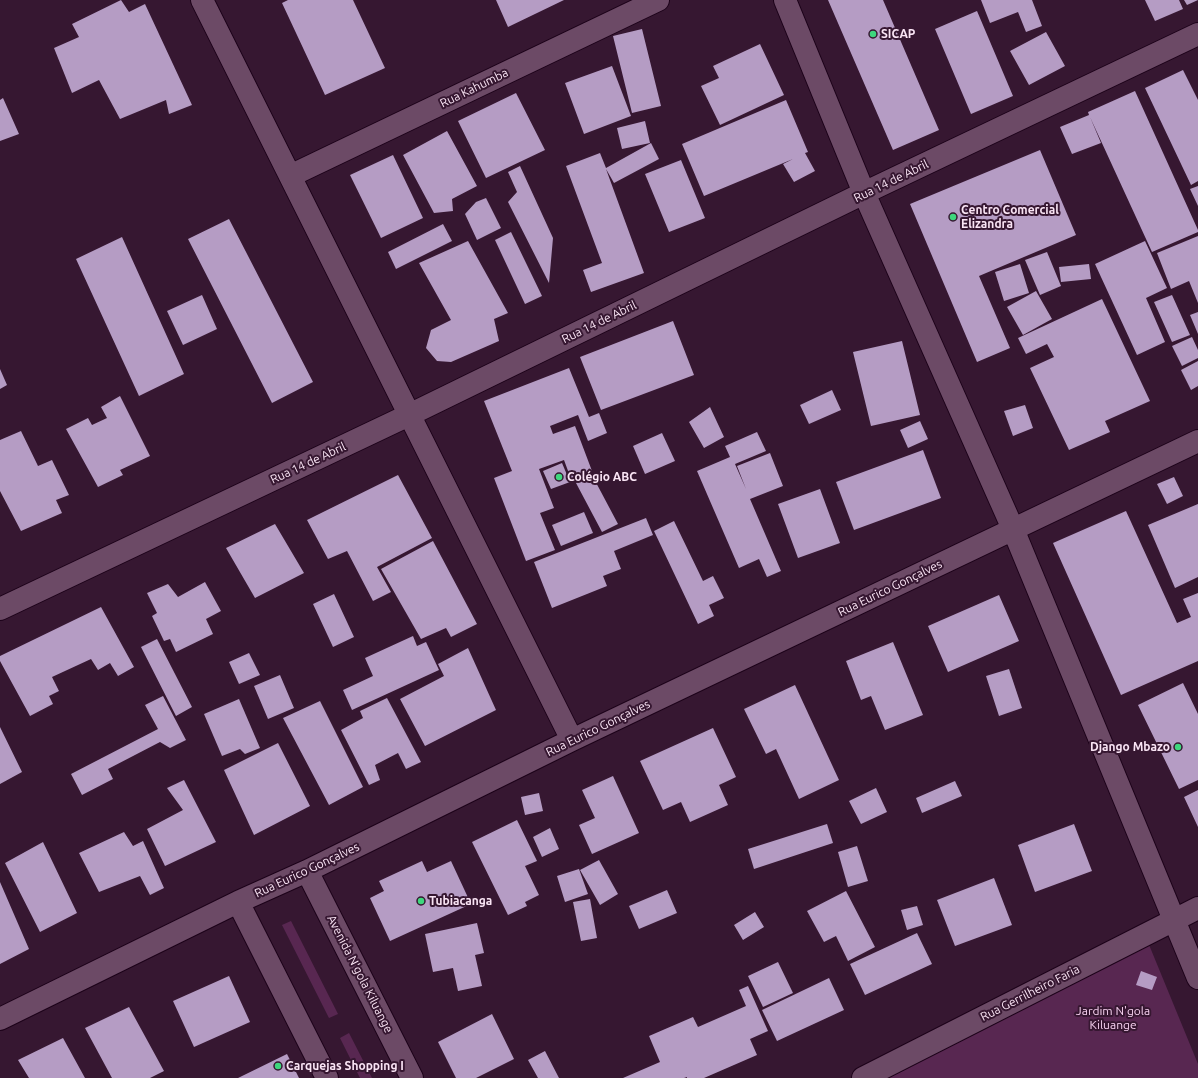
<!DOCTYPE html>
<html>
<head>
<meta charset="utf-8">
<style>
  body { margin:0 }
  canvas { display:block; background:#361731 }
</style>
</head>
<body>
<canvas width="1198" height="1078"></canvas>
<script>
const ctx = document.querySelector('canvas').getContext('2d');
ctx.lineJoin = 'round';
function paint(path, color) { ctx.fillStyle = color; ctx.fill(path, 'evenodd'); }
function trace(path, color, width, dash) { ctx.strokeStyle = color; ctx.lineWidth = width; ctx.lineCap = dash ? 'butt' : 'round'; ctx.setLineDash(dash || []); ctx.stroke(path); }
function label(font, color, halo, rows, align = 'center') {
  ctx.font = font + ' Ubuntu,sans-serif'; ctx.lineWidth = 4; ctx.setLineDash([]); ctx.textBaseline = 'middle'; ctx.strokeStyle = halo; ctx.fillStyle = color; for (const [text, x, y, turn = 0] of rows) {
    ctx.save(); ctx.translate(x, y); ctx.rotate((+turn || 0) * Math.PI / 180); ctx.textAlign = isNaN(turn) ? turn : align; if (halo) ctx.strokeText(text, 0, 0); ctx.fillText(text, 0, 0); ctx.restore();
  }
}
paint(new Path2D(`
  M291,921l47,93 -9,4 -47,-93z
  M1145,935l53,129v14h-335z
  M349,1033l23,45h-12l-20,-40z`), '#582751');
paint(new Path2D(`
  M121,0l8,12 16,-8 47,101 -23,9 -3,-14 -46,19 -21,-39 -27,13 -18,-45 25,-11 -7,-13z
  M288,0h65l32,68 -60,27 -43,-92z
  M496,0h68l-56,27z
  M828,0h55l56,130 -46,20z
  M981,0h51l10,26 -16,6 -8,-20 -28,11z
  M1145,0h34l4,9 -28,12z
  M1184,0h14l-11,5z
  M977,11l36,85 -42,18 -36,-85z
  M642,29l19,77 -29,7 -19,-77z
  M1046,32l19,34 -36,19 -19,-34z
  M760,44l24,51 -64,30 -19,-39 18,-8 -6,-12z
  M612,66l19,50 -47,18 -19,-51z
  M1183,70l15,30v81l-7,4 -46,-97z
  M1135,91l63,139v2l-46,20 -62,-135 11,26 -29,11 -12,-27 29,-12 -1,-3z
  M516,93l29,57 -59,28 -28,-57z
  M3,98l16,36 -19,7v-41z
  M786,100l22,52 -3,1 10,18 -21,11 -11,-18 10,-5 -89,37 -22,-52z
  M645,121l5,22 -28,6 -5,-21z
  M447,131l30,55 -25,13 1,12 -19,2 -31,-58z
  M651,143l8,16 -45,24 -8,-14 38,104 -53,19 -8,-22 19,-7 -36,-97 34,-13 6,15z
  M1040,150l36,85 -97,41 31,72 -33,14 -67,-158z
  M393,155l30,63 -42,20 -31,-63z
  M681,160l24,58 -36,14 -24,-58z
  M520,166l33,72 -4,45 -41,-81 9,-10 -9,-20z
  M1198,186v20l-8,-17z
  M486,198l15,30 -24,12 -12,-26 11,-12z
  M229,219l84,163 -41,21 -84,-164z
  M443,224l9,17 -56,28 -8,-17z
  M511,232l31,64 -17,8 -30,-64z
  M1198,236v67l-9,-22 -18,8 -14,-36z
  M122,237l62,137 -45,22 -63,-137z
  M468,241l40,72 -14,6 5,22 -48,21 -14,-1 -11,-13 5,-18 20,-10 -32,-57z
  M1145,241l22,47 -21,10 19,44 -28,13 -42,-91z
  M1047,252l14,34 -21,9 -15,-35z
  M1020,264l9,29 -25,8 -9,-29z
  M1089,264l2,15 -30,3 -2,-15z
  M1036,291l16,28 -29,16 -16,-28z
  M202,295l15,34 -34,16 -16,-34z
  M1172,295l18,40 -18,7 -18,-40z
  M1102,299l48,102 -45,20 5,11 -41,18 -39,-82 24,-11 -7,-13 -21,10 -8,-16z
  M1198,312v22l-8,-19z
  M673,321l21,54 -93,35 -21,-53z
  M1192,337l6,13v8l-16,8 -10,-20z
  M902,341l18,74 -49,11 -18,-74z
  M1198,361v25l-7,4 -10,-20z
  M569,368l20,49 10,-4 8,20 -19,8 -10,-26 -28,11 3,8 22,-8 17,45 -21,8 -7,-19 -25,9 15,39 -14,5 15,37 -29,11 -32,-83 18,-7 -28,-70z
  M0,369l7,16 -7,4z
  M832,390l9,20 -32,14 -9,-19z
  M120,396l30,60 -30,14 3,5 -25,12 -32,-58 22,-11 4,7 15,-7 -6,-11z
  M1025,405l8,23 -20,8 -9,-25z
  M710,407l14,30 -20,11 -15,-26z
  M920,421l8,18 -20,9 -8,-18z
  M21,431l17,35 14,-6 17,35 -13,5 6,13 -41,18 -21,-40v-51z
  M757,432l9,19 -31,13 11,25 -9,-23 33,-13 13,33 -33,13 31,72 -14,6 -8,-18 -20,9 -42,-97 33,-14 -5,-11z
  M662,433l13,28 -30,13 -12,-28z
  M923,450l18,48 -87,32 -18,-48z
  M562,463l8,19 -19,7 -8,-18z
  M398,475l34,63 -55,29 14,25 -18,9 -26,-50 -19,8 -21,-39z
  M592,475l26,49 -16,8 -26,-49z
  M1174,477l9,19 -16,8 -10,-20z
  M820,489l20,54 -42,15 -20,-54z
  M1198,504v73l-23,11 -27,-63z
  M1126,511l51,112 14,-6 -8,-18 15,-6v68l-77,34 -68,-152z
  M584,512l9,21 -32,13 -9,-21z
  M646,518l7,17 -39,16 7,18 -18,7 4,10 -55,22 -18,-46z
  M674,521l29,60 10,-5 11,22 -15,7 5,11 -16,8 -44,-93z
  M275,524l29,49 -49,25 -29,-50z
  M433,541l44,83 -26,13 -5,-9 -25,11 -40,-70z
  M205,582l16,29 -15,8 7,15 -37,18 -6,-13 -6,2 -12,-25 5,-3 -10,-20 21,-9 10,13z
  M334,594l20,43 -21,10 -20,-43z
  M999,595l20,46 -71,31 -20,-46z
  M101,607l33,60 -16,9 -8,-13 -12,7 -7,-11 -39,18 7,14 -10,5 4,8 -23,12 -30,-55v-5z
  M413,636l4,10 9,-4 13,28 -87,40 -9,-20 30,-14 -8,-18z
  M157,639l35,68 -16,9 -35,-69z
  M893,642l30,73 -38,15 -14,-34 -10,4 -15,-39z
  M468,648l28,62 -71,36 -25,-47 44,-23 -6,-12z
  M249,653l11,22 -21,9 -10,-22z
  M1009,669l13,39 -23,8 -13,-40z
  M280,675l14,33 -26,11 -14,-33z
  M1183,683l15,31v66l-19,9 -41,-84z
  M795,685l44,95 -40,19 -23,-50 -10,5 -22,-45z
  M163,696l23,44 -16,8 -10,-6 -52,27 5,10 -31,16 -11,-21 87,-45 -13,-24z
  M387,698l34,64 -15,7 -8,-16 -23,12 5,15 -11,5 -28,-55 22,-12 -3,-7z
  M239,699l21,49 -15,6 -5,-5 -18,7 -18,-42z
  M320,701l43,86 -34,18 -46,-87z
  M0,727l22,45 -22,12z
  M713,728l23,49 -17,8 9,20 -38,17 -9,-20 -18,8 -23,-49z
  M278,743l32,63 -56,29 -30,-65z
  M613,776l26,57 -47,21 -13,-29 16,-7 -13,-28z
  M184,780l32,62 -51,24 -18,-37 36,-19 -16,-22z
  M955,781l7,15 -40,17 -6,-15z
  M876,788l11,24 -26,12 -12,-23z
  M1198,790v37l-14,-30z
  M539,793l4,18 -18,4 -4,-18z
  M517,820l20,41 -12,5 14,29 -14,7 2,4 -19,9 -36,-73z
  M827,824l6,19 -79,26 -6,-20z
  M1074,824l18,47 -57,21 -17,-47z
  M550,828l9,21 -17,8 -9,-20z
  M124,832l9,14 10,-5 21,47 -14,7 -10,-19 -41,16 -20,-39z
  M43,842l34,71 -37,19 -35,-69z
  M857,846l11,35 -20,6 -10,-35z
  M599,860l19,34 -18,11 -20,-35z
  M422,861l5,11 24,-11 20,43 -81,37 -20,-43 14,-7 -5,-10z
  M579,869l9,25 -23,8 -8,-26z
  M994,878l18,47 -57,21 -18,-46z
  M0,882l29,67 -29,15z
  M667,890l10,23 -38,16 -10,-23z
  M846,891l29,56 -27,14 -12,-25 -12,6 -17,-31z
  M590,899l7,39 -16,3 -8,-39z
  M917,906l6,19 -16,5 -6,-20z
  M755,912l9,15 -21,13 -9,-15z
  M477,923l7,30 -9,2 7,31 -24,5 -5,-23 -20,4 -8,-38z
  M917,933l15,31 -67,31 -15,-31z
  M778,962l15,31 -30,14 -15,-31z
  M1141,971l16,6 -5,13 -16,-5z
  M229,976l21,46 -56,25 -21,-46z
  M829,978l15,32 -67,31 -15,-31z
  M748,986l20,45 -18,8 7,16 -53,23h-17v-1l-3,1h-61l37,-16 -11,-26 44,-19 5,10 48,-21 -7,-16z
  M129,1007l35,64 -14,7h-38l-27,-50z
  M492,1014l22,45 -38,19h-20l-18,-36z
  M63,1038l22,40h-56l-11,-18z
  M545,1051l14,27h-21l-10,-18z
  M287,1054l12,24h-61z`), '#b59cc4');
const minor = new Path2D(`
  M202,0l370,740
  M785,0l79,193 149,336 185,449
  M290,176l368,-176
  M0,609l409,-194 455,-222 334,-159
  M307,871l105,207
  M238,902l89,176
  M0,1019l238,-117 69,-31 265,-131 626,-299
  M863,1078l335,-170`);
trace(minor, '#1c0219', 24);
trace(minor, '#6c4a66', 22);
for (const [x, y, r, color] of [
  [873,34,4,"#3ed77d"],
  [953,217,4,"#3ed77d"],
  [559,477,4,"#3ed77d"],
  [1178,747,4,"#3ed77d"],
  [421,901,4,"#3ed77d"],
  [278,1066,4,"#3ed77d"]
]) { const dot = new Path2D(); dot.arc(x, y, r, 0, 2 * Math.PI); ctx.fillStyle = color; ctx.fill(dot); trace(dot, '#361731', 1.5); }
label('bold 12px', '#fae5f5', '#361731', [
  ["SICAP",881,34],
  ["Centro Comercial",961,210],
  ["Elizandra",961,224],
  ["Colégio ABC",567,477],
  ["Django Mbazo",1170,747,"right"],
  ["Tubiacanga",429,901],
  ["Carquejas Shopping I",286,1066]
], 'left');
label('12px', '#fae5f5', '#361731', [
  ["Rua Kahumba",474,88,-26],
  ["Rua 14 de Abril",891,181,-26],
  ["Rua 14 de Abril",599,322,-26],
  ["Rua 14 de Abril",308,463,-25],
  ["Rua Eurico Gonçalves",890,588,-26],
  ["Rua Eurico Gonçalves",598,728,-26],
  ["Rua Eurico Gonçalves",307,870,-25],
  ["Avenida N'gola Kiluange",360,974,63],
  ["Rua Gerrilheiro Faria",1030,993,-27]
]);
label('12px', '#f8d2f1', '#361731', [
  ["Jardim N'gola",1113,1011],
  ["Kiluange",1113,1025]
]);
</script>
</body>
</html>
